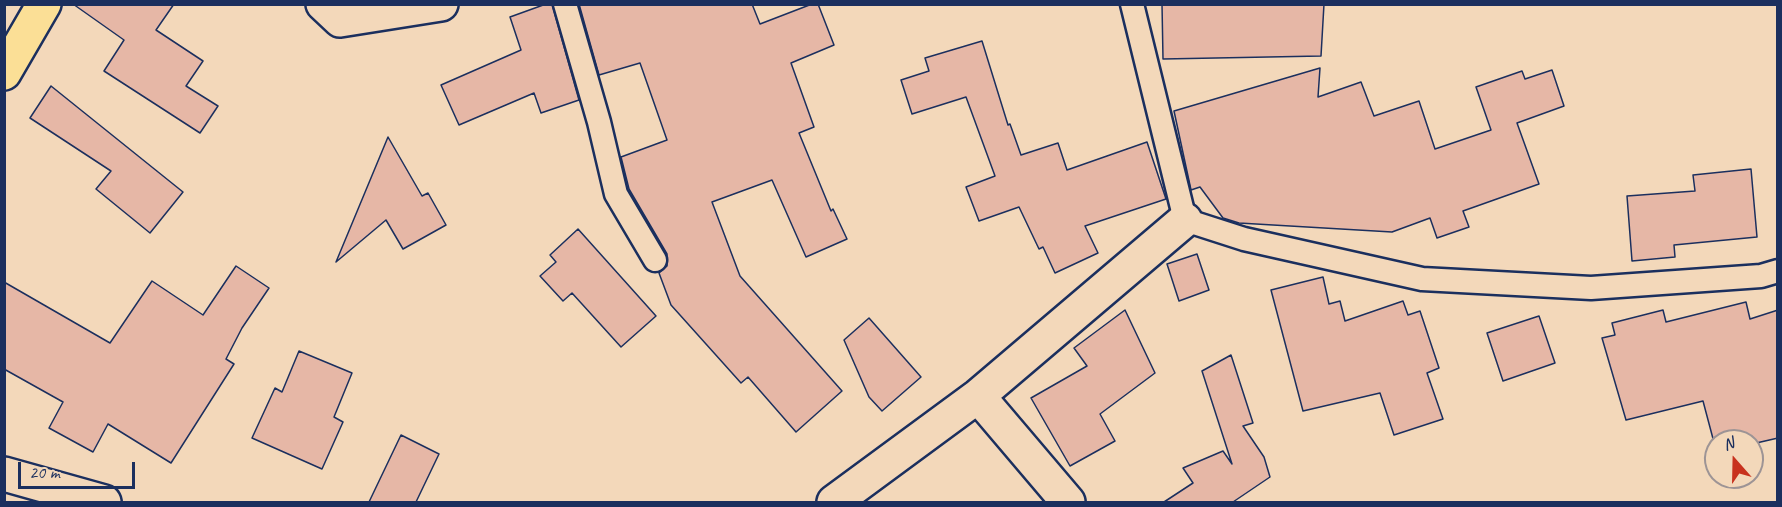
<!DOCTYPE html>
<html>
<head>
<meta charset="utf-8">
<style>
  body { margin:0 }
  #map { position:relative; width:1782px; height:507px; overflow:hidden; background:#f3d8ba; font-family:Caveat,sans-serif }
  canvas { display:block }
  .frame { position:absolute; inset:0; border:6px solid #1b2f5e; pointer-events:none }
  .north { position:absolute; left:1704px; top:429px; width:60px; height:60px; box-sizing:border-box; background:#f3d8ba; border:2px solid #9d9495; border-radius:50%; rotate:340deg; font-size:16px; font-weight:700; line-height:24px; text-align:center; color:#1b2f5e }
  .north::after { content:''; display:block; margin:auto; width:21px; height:27px; background:#c8321e; clip-path:polygon(50% 0,100% 100%,50% 72%,0 100%) }
  .scale { position:absolute; left:18px; top:462px; width:117px; height:27px; box-sizing:border-box; border:3px solid #1b2f5e; border-top:0; padding-left:8px; font-size:18px; line-height:21px; white-space:nowrap; color:#1b2f5e; -webkit-text-stroke:4px #f3d8ba; paint-order:stroke }
</style>
</head>
<body>
<div id="map">
<canvas width="1782" height="507"></canvas>
<div class="frame"></div>
<div class="north">N</div>
<div class="scale">20 m</div>
</div>
<script>
const ctx = document.querySelector('canvas').getContext('2d');
ctx.lineJoin = 'round';
function paint(path, color) { ctx.fillStyle = color; ctx.fill(path, 'evenodd'); }
function trace(path, color, width, dash) { ctx.strokeStyle = color; ctx.lineWidth = width; ctx.lineCap = dash ? 'butt' : 'round'; ctx.setLineDash(dash || []); ctx.stroke(path); }
const building = new Path2D(`
  M73,4h101l-18,26 47,31 -17,25 32,20 -18,27 -96,-62 20,-31z
  M546,4h6l27,96 -38,13 -7,-20 -75,32 -18,-40 80,-35 -11,-33z
  M579,4h173l8,20 52,-20h6l16,41 -43,18 23,64 -15,6 32,78 2,-2 14,30 -41,18 -34,-77 -60,22 28,74 102,115 -46,41 -48,-55 -7,6 -70,-78 -12,-32 8,-7v-12l-38,-65 -8,-32 46,-17 -27,-77 -41,12z
  M1162,4h162l-3,52 -158,3z
  M982,41l26,84 2,-1 11,31 37,-12 9,27 80,-28 19,57 -81,27 13,27 -43,20 -12,-26 -4,2 -20,-42 -40,14 -13,-34 29,-11 -29,-79 -54,17 -11,-34 28,-9 -4,-13z
  M1320,68l-2,29 43,-15 13,34 45,-15 16,48 56,-19 -15,-43 46,-16 3,8 27,-9 12,36 -47,17 22,61 -76,27 6,16 -32,11 -7,-20 -38,14 -153,-9 -16,-5 -23,-31 -9,3 -17,-79z
  M51,86l132,106 -33,41 -54,-44 15,-18 -81,-53z
  M388,137l34,59 6,-3 18,32 -43,24 -17,-29 -50,42z
  M1751,169l6,68 -83,8 1,12 -43,4 -5,-65 68,-5 -2,-16z
  M578,229l78,87 -35,31 -49,-54 -9,8 -23,-25 16,-14 -6,-7z
  M1197,254l12,36 -30,11 -12,-37z
  M236,266l33,22 -27,40 -16,31 8,5 -63,99 -63,-39 -15,28 -44,-24 14,-26 -59,-33v-87l106,61 42,-62 51,34z
  M1323,277l6,27 11,-3 5,20 58,-20 5,14 12,-4 19,57 -12,5 16,46 -49,16 -14,-42 -77,18 -32,-121z
  M1746,302l4,17 28,-9v128l-26,6v-3h-36v9l-13,-49 -77,19 -24,-82 13,-3 -3,-12 51,-13 3,12z
  M1125,310l30,63 -55,41 15,27 -45,25 -39,-68 56,-32 -13,-18z
  M1539,316l16,47 -52,18 -16,-48z
  M869,318l52,59 -39,34 -13,-14 -25,-57z
  M299,351l53,22 -18,44 9,5 -21,47 -70,-31 23,-50 7,4z
  M1231,355l22,68 -10,3 21,31 6,20 -37,25h-69l29,-19 -10,-15 40,-17 9,13 -30,-93z
  M401,435l38,19 -23,48h-47z`);
paint(building, '#e6b7a6');
trace(building, '#1b2f5e', 1.5);
const lane = new Path2D(`
  M565,4l34,118 17,72 39,66
  M1132,4l53,216 59,19 178,40 169,9 170,-12 17,-5`);
const street = new Path2D(`
  M323,4l17,16 101,-16
  M978,396l90,106
  M4,474l100,28
  M834,502l144,-106 207,-176`);
const highway = new Path2D(`
  M4,73l40,-69`);
trace(lane, '#1b2f5e', 27);
trace(street, '#1b2f5e', 38);
trace(highway, '#1b2f5e', 38);
trace(lane, '#f3d8ba', 22);
trace(street, '#f3d8ba', 33);
trace(highway, '#fbdf96', 33);
</script>
</body>
</html>
